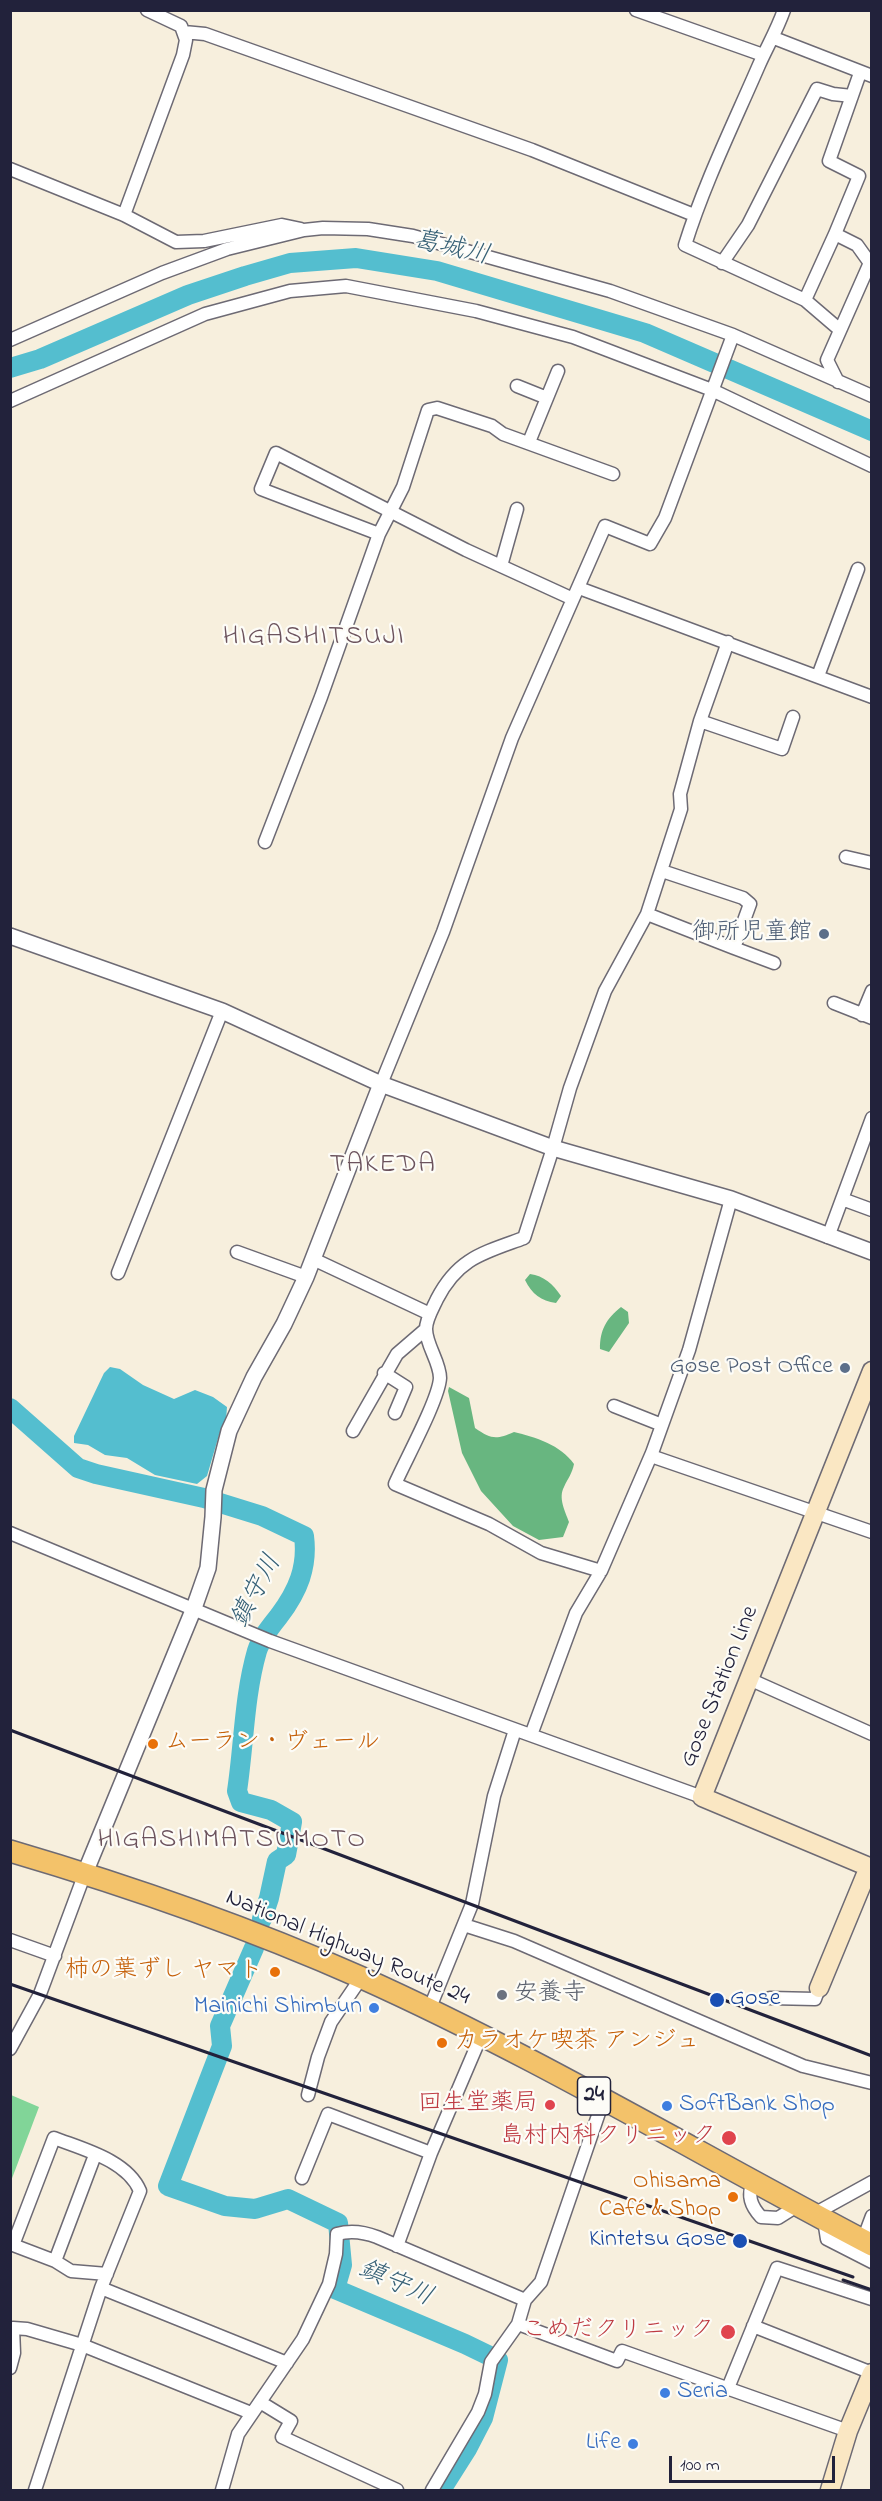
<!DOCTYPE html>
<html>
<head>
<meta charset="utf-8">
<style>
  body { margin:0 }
  #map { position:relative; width:882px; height:2501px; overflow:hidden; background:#f7efdd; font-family:"Indie Flower",sans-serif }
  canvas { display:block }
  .frame { position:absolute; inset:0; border:12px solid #22223b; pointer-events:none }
  .scale { position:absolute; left:669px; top:2456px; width:166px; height:27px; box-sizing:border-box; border:3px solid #22223b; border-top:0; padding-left:8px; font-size:18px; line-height:21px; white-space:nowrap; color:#22223b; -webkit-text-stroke:4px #fdfcf7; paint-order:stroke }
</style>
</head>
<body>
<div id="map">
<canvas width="882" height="2501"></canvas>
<div class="frame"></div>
<div class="scale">100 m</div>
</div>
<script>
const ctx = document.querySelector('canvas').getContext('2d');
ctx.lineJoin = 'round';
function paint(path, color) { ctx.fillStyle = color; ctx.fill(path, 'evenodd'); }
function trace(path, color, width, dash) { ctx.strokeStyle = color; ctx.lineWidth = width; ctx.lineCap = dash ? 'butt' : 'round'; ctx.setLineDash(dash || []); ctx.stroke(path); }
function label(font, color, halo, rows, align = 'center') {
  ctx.font = font + ' "Indie Flower","Klee One",sans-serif'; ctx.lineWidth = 4.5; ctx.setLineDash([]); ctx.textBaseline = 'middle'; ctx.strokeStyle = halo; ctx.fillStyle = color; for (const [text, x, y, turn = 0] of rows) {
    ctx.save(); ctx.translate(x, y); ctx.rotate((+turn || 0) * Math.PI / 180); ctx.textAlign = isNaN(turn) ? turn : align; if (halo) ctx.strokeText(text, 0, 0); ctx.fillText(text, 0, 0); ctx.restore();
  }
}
paint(new Path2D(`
  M11,2095l28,12 -28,74z`), '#81d598');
paint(new Path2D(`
  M530,1274c14,2 23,10 31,22l-5,7c-15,-2 -24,-9 -31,-23z
  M621,1307l7,5 1,11 -20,29 -9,-3c0,-19 6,-30 21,-42z
  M449,1387l20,11 6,30c16,11 21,12 39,4 21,5 47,13 60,32 -2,10 -6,14 -10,23 -6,11 1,24 5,35l-6,15 -24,3 -26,-14 -32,-35 -19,-38 -14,-62z`), '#68b680');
paint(new Path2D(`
  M110,1367l10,2 23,16 31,14 21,-9 18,7 14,10 -1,13 -7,15 -12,41 -10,8 -42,-9 -28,-17 -22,-3 -17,-10 -14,-2v-7l30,-63z`), '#54becf');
trace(new Path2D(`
  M10,368l30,-9 148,-64 57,-19 45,-13 66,-5 81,13 208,62 227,98
  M10,1408l68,60 18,6 108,24 58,18 42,20c4,31 -6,55 -25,80 -8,10 -18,22 -22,35 -13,45 -13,94 -20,140l4,11 30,8 21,12 -6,33 -9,6 -8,37 -7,21
  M254,1948l-34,78 2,20 -54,140 57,20 30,3 33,-10 50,24 4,42 -7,24 130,55 33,16 -15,58 -16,31 -26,41`), '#54becf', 20);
const minor = new Path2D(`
  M636,10l127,45
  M784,10c-7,20 -17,37 -25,55 -26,60 -55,119 -74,180l120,55 30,-66 22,11 15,21
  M184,32l21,2 327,116 162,65
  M774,38l98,38
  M10,169l114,46 52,27 28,-1 78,-16 19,4
  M124,215l59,-160 3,-15 -5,-14 -34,-16
  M835,234l24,-58 -30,-15 31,-88
  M722,263l26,-38 69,-136 16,5 19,2
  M805,300l35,30
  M10,340l152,-67 65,-24 77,-19 19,-2 45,1 45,7 197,55 123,44 139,61
  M838,382l-11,-22 42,-95
  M517,386l30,12
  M10,401l195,-87 85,-23 56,-5 130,25 97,26 139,53 160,76
  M529,442l29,-71
  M379,534l-118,-45 15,-36 190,97 107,49
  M501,566l16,-57
  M579,588l293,109
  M818,676l40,-107
  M700,721l82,28 11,-32
  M265,842l56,-145 58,-163 24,-47 25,-77 9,-2 55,18 11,8 110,40
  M846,857l26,6
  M647,914l87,34 16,-44 -7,-6 -81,-27
  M734,948l40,15
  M834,1003l38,15
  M862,1015l10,-24
  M381,1084l62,-152 69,-194 93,-212 45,18 15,-26 68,-183
  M842,1199l30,11
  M828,1237l44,-119
  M237,1252l69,25
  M313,1259l117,55
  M118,1273l104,-262
  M384,1373l22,14 -11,26
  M614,1406l48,19
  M353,1431l44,-77 29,-25
  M651,1456l221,76
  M10,1533l260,108 432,156
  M601,1571l-60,-18 -52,-29 -94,-40c10,-23 44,-85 45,-106 0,-16 -14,-33 -14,-49 0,-10 7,-21 11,-30 21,-41 46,-46 87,-61l29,-90 17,-60 35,-97 42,-77 34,-105 -1,-15 20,-73 28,-79
  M749,1679l123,55
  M531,1735l45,-122 25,-42 51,-118 37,-103 42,-151
  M464,1925l50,16 289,125 69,17
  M10,1940l45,16
  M770,1998l45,1 4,-11
  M429,2010l43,-106 22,-108 21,-66
  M10,2049l30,-55 45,-121
  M308,2095l10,-38 13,-35 30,-44
  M302,2178l26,-64 103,39
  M753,2181c-6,15 -2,25 8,36l17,1 19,-12
  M814,2214l58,-32
  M824,2220l3,19 45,23
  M863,2240l9,-24
  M397,2246l34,-93 50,-117
  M55,2261l40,-106
  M101,2288l186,75
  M525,2300l16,-18 62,-181
  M518,2324l99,37 5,-10 226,80
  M753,2326l119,47
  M10,2368l4,-15 -1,-25 14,1 55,16 169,68
  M728,2388l49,-120 95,31
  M260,2402l31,19 -9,16 115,53
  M35,2490l66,-202 39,-97c-13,-31 -58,-42 -86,-53l-41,107 42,16 16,10 36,3
  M222,2490l16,-56 65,-95 26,-55 7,-30 1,-20c14,-4 27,-2 40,3l148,63 -7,24 -27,38 -6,32 -7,18 -46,78`);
const tertiary = new Path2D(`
  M10,936l212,75 159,73 172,64 178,51 141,53
  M85,1873l109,-265 14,-40 5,-51 1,-27 15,-59 25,-54 30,-53 22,-47 75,-193`);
const secondary = new Path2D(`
  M819,1988l50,-121 -167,-70 170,-426
  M830,2490l18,-59 24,-58`);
const trunk = new Path2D(`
  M10,1851c119,35 237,76 350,126 174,78 342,179 512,268`);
trace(minor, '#6d6a74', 15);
trace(tertiary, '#6d6a74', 18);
trace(secondary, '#6d6a74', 21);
trace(trunk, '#6d6a74', 24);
trace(minor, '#fff', 12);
trace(tertiary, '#fff', 15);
trace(secondary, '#fae7c3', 18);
trace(trunk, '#f3c26a', 21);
trace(new Path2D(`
  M10,1730l862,326
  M10,1984l843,293
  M843,2280l29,10`), '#22223b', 3);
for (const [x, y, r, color] of [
  [824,934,6,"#5c6f8a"],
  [845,1368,6,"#5c6f8a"],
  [153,1744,6,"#e8710a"],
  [275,1972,6,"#e8710a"],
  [502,1995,6,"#6b7280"],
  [717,2000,8,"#1a4fb4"],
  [374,2008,6,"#3f7fe0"],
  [442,2043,6,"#e8710a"],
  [550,2105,6,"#e0444e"],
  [667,2106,6,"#3f7fe0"],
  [729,2138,8,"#e0444e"],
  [733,2197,6,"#e8710a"],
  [740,2241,8,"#1a4fb4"],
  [728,2332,8,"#e0444e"],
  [665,2393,6,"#3f7fe0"],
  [633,2444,6,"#3f7fe0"]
]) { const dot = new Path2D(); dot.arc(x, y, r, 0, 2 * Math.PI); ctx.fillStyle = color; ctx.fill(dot); trace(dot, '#fdfcf7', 2); }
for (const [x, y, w] of [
  [594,2096,33]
]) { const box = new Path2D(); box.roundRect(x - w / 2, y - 19, w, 38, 4.5); ctx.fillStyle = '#fdfcf7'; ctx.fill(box); trace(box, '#22223b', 1.5); }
label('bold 22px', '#22223b', null, [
  ["24",594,2096]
]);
label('24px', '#4e5e75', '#fdfcf7', [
  ["御所児童館",812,934],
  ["Gose Post Office",833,1368]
], 'right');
label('24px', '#22223b', '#fdfcf7', [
  ["Gose Station Line",721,1687,-68],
  ["National Highway Route 24",347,1949,23]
]);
label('24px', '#c56008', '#fdfcf7', [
  ["ムーラン・ヴェール",165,1744],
  ["柿の葉ずし ヤマト",263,1972,"right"],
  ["カラオケ喫茶 アンジュ",454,2043],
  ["Ohisama",721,2183,"right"],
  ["Café & Shop",721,2211,"right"]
], 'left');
label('24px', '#5b616d', '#fdfcf7', [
  ["安養寺",514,1995]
], 'left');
label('24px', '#164399', '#fdfcf7', [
  ["Gose",730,2000],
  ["Kintetsu Gose",726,2241,"right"]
], 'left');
label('24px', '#366cbe', '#fdfcf7', [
  ["Mainichi Shimbun",362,2008],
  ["SoftBank Shop",679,2106,"left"],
  ["Seria",677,2393,"left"],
  ["Life",621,2444]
], 'right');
label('24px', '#be3a42', '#fdfcf7', [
  ["回生堂薬局",538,2105],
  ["島村内科クリニック",716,2138],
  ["こめだクリニック",714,2332]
], 'right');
label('italic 26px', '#366076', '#fdfcf7', [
  ["葛城川",451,250,13],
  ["鎮守川",258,1592,-62],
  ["鎮守川",395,2285,24]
]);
ctx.letterSpacing = '1.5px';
label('27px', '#6c535d', '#fdfcf7', [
  ["HIGASHITSUJI",314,639],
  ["TAKEDA",383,1167],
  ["HIGASHIMATSUMOTO",232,1842]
]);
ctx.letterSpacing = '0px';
</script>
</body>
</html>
